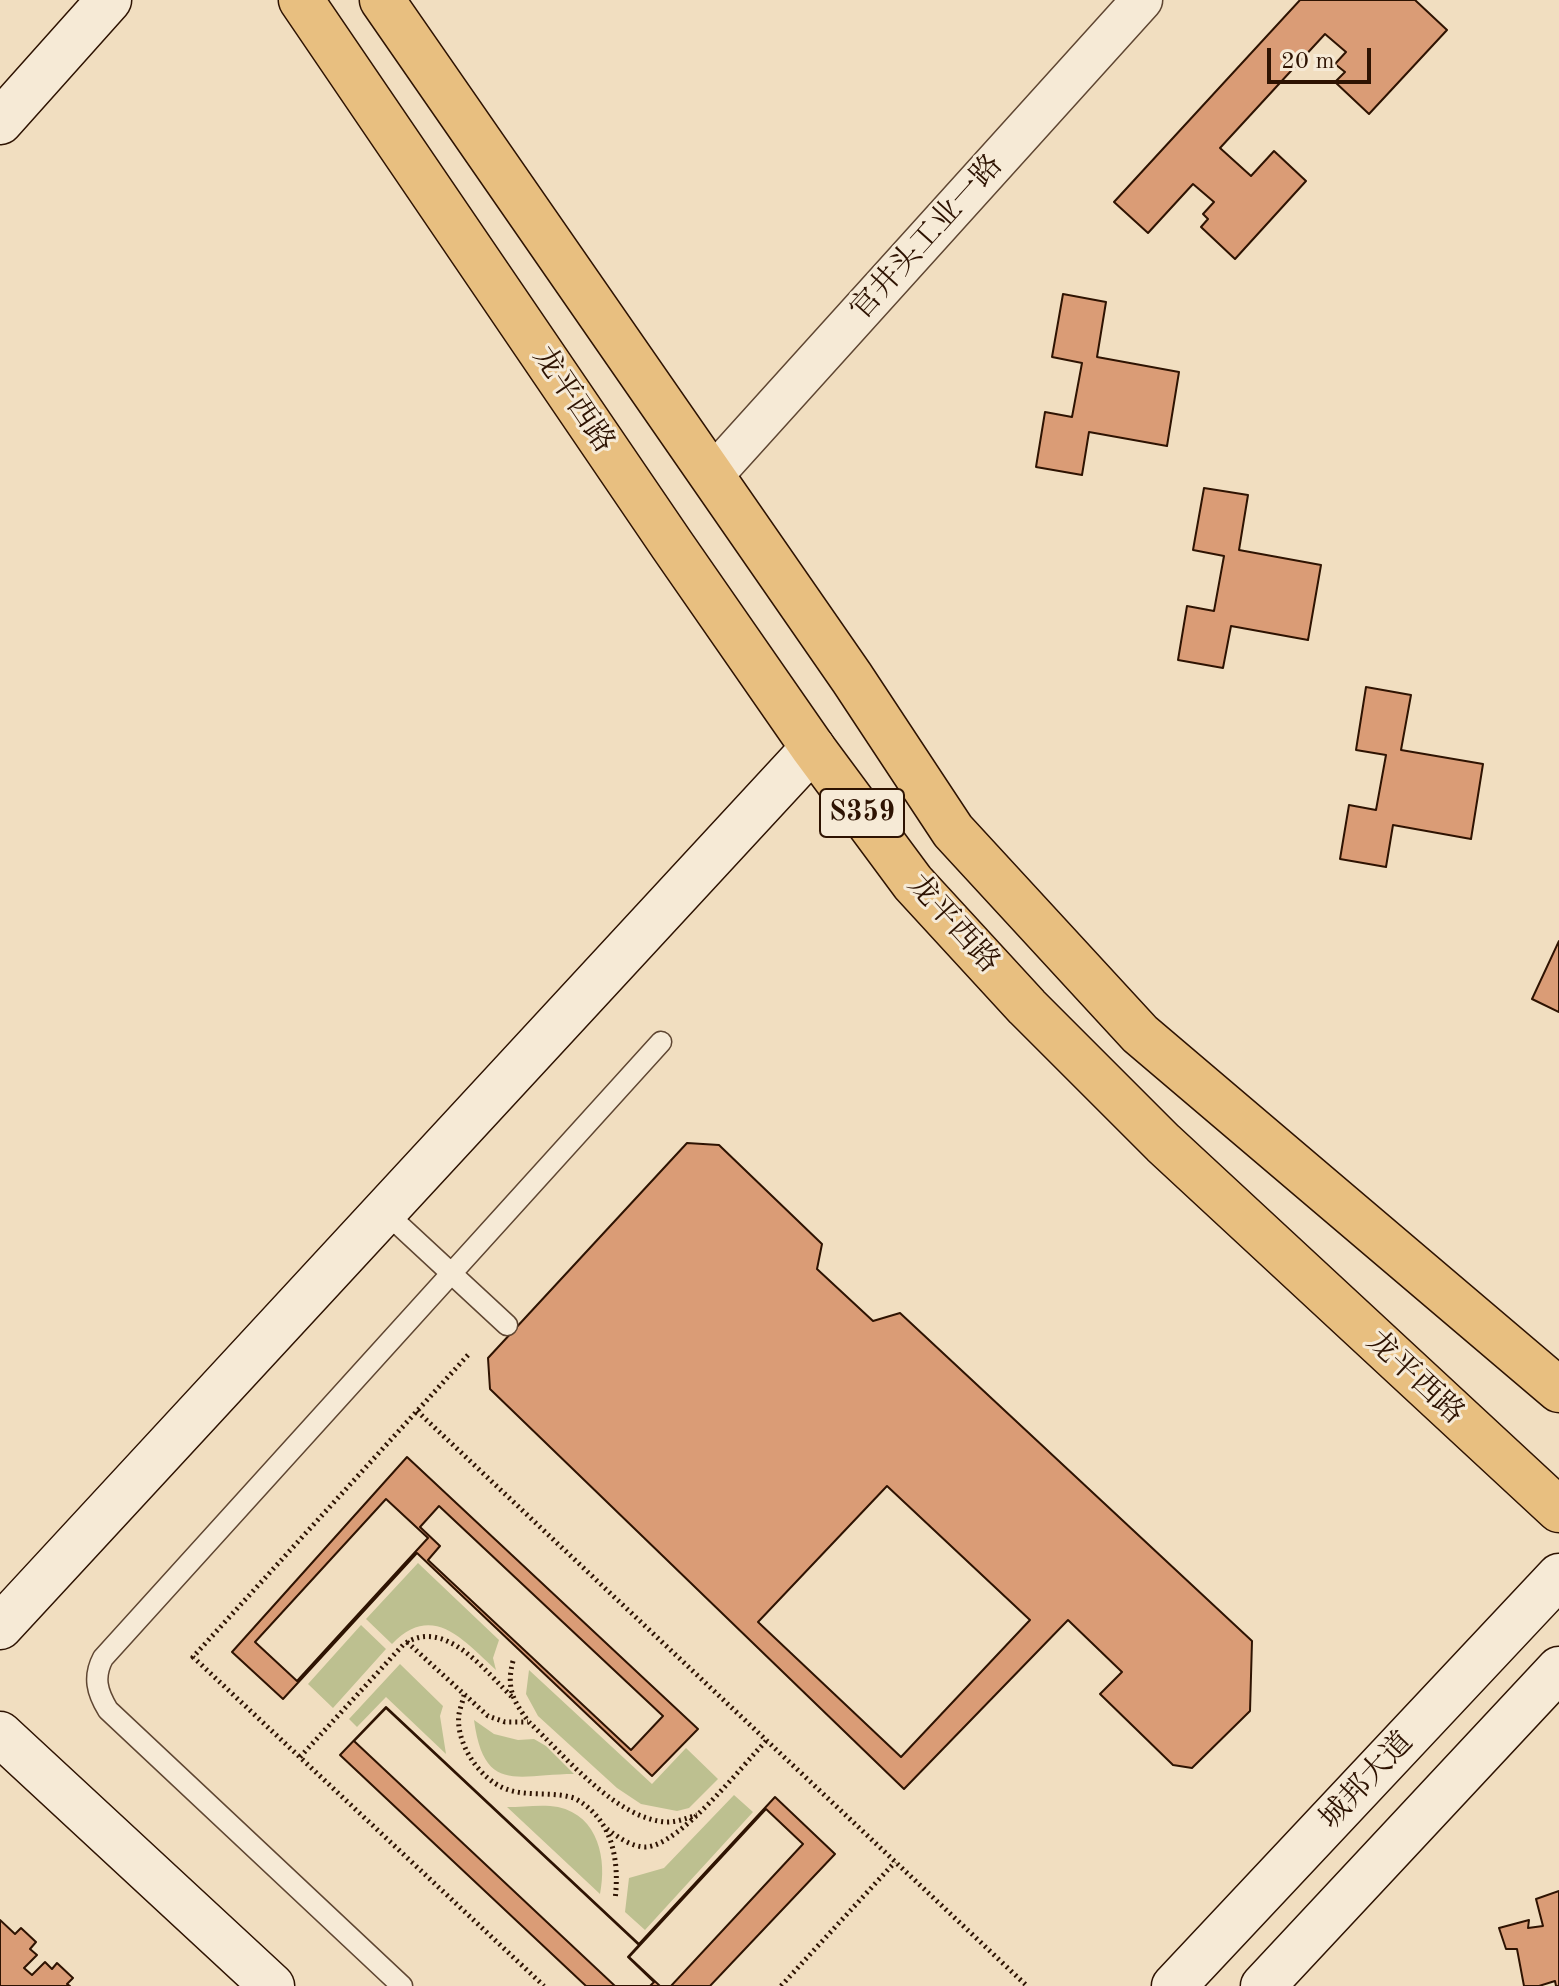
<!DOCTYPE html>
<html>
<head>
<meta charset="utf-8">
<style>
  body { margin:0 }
  #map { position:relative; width:1559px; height:1986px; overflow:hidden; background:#f1dec0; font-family:"Old Standard TT",serif }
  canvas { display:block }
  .scale { position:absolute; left:1267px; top:48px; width:104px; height:36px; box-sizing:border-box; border:4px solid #2e1302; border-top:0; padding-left:10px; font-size:24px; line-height:28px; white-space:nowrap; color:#2e1302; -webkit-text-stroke:6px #f6ead6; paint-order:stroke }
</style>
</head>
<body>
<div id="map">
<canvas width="1559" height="1986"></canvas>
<div class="scale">20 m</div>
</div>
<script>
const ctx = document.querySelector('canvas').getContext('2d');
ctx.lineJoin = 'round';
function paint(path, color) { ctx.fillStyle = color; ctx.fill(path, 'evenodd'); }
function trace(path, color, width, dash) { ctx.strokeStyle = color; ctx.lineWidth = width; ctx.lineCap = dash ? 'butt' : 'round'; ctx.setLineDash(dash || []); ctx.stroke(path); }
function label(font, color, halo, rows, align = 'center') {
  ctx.font = font + ' "Old Standard TT","Noto Serif SC",serif'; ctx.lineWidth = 6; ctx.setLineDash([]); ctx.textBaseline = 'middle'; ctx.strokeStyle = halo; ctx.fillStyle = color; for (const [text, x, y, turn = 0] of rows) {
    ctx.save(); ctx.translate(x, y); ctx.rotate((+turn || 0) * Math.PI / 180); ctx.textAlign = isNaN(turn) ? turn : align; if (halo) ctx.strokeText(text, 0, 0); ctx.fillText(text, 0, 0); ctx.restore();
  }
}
paint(new Path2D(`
  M418,1563l81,77 -6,18 3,12c-33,-30 -63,-68 -104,-26l-26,-25z
  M361,1625l25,24 -53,59 -25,-24z
  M400,1664l43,42 -3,10 6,38 -60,-57 -29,30 -8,-8z
  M529,1670l123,114 34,-36 32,31 -29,29 -12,3 -36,-7 -24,-16 -79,-72 -12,-22z
  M474,1720l20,14 24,6 16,-1 12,7 28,28c-56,0 -90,21 -100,-54z
  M734,1795l19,17 -108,118 -20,-18 4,-34 35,-10z
  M507,1807c16,0 36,-3 51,0 41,9 49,53 42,87z`), '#bdc090');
const building = new Path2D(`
  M1300,0h115l32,30 -78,84 -34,-32 10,-10 -10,-8 11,-12 -21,-18 -105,114 31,28 23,-25 32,30 -71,78 -34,-32 7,-8 -5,-5 11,-12 -21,-18 -45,49 -34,-31z
  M1063,294l43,8 -9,55 82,15 -12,74 -78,-14 -7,43 -46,-8 9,-55 27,5 10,-54 -30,-6z
  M1204,488l44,7 -9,55 82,15 -13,75 -77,-14 -8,42 -45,-8 9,-54 27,5 10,-55 -31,-6z
  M1366,687l45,8 -10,55 82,14 -12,75 -78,-14 -7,42 -46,-8 9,-54 27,5 10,-55 -30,-5z
  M1559,941v71l-27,-13z
  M687,1143l32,2 103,99 -5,25 56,52 27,-8 352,328 -2,70 -58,57 -19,-3 -73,-71 22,-22 -54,-52 -164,169 -414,-400 -2,-31z
  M407,1457l291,272 -46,47 -235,-223 -134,146 -51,-47z
  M887,1486l143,134 -129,137 -143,-135z
  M386,1499l42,39 -131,143 -42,-39z
  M439,1506l224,210 -32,34 -203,-190 12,-14 -20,-19z
  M386,1707l253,237 136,-147 60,57 -125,132h-124l-246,-231z
  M386,1708l253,237 -11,12 26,25 -4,4h-35l-261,-245z
  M766,1809l37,35 -132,142h-11l-31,-29z
  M1559,1891v95h-3l-1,-5 -16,5h-15l-7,-37h-11l-7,-21 30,-8 -1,8 15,-2 -7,-27z
  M0,1920l15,14 6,-6 15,14 -6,7 7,6 -13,13 8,7 13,-13 7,7 5,-6 16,15 -6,6 3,2h-70z`);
paint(building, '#da9c76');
trace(building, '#2e1302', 2);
const lane = new Path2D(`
  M384,1211l123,114
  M402,1986l-294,-276c-11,-18 -15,-33 -5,-52l558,-616`);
const street = new Path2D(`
  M712,476l430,-476`);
const secondary = new Path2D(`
  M0,122l109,-122
  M0,1627l813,-879
  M0,1734l272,252
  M1174,1986l385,-410
  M1263,1986l296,-317`);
const primary = new Path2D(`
  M301,0l371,545 141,203 100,135 114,124 136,136 396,367
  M382,0l470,678 101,153 187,203 419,356`);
trace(lane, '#5f4632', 23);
trace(street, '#5f4632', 43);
trace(secondary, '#2e1302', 47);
trace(primary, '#2e1302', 47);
trace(new Path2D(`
  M468,1355l-275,302 351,329
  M417,1411l610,575
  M407,1642l81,74 17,6h23
  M513,1661c-7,27 0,40 16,61 35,33 88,98 138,100 11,0 20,-4 30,-7
  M464,1695c-1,6 -4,13 -5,19 -4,28 20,65 47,75 22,8 45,2 68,9 38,20 46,61 41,102
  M300,1757l103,-112c41,-30 83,27 110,53
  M607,1829c11,8 24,18 39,18 34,-2 95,-80 120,-106
  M781,1986l114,-124`), '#2e1302', 5, [2, 4]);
trace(lane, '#f6ead6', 20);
trace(street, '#f6ead6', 40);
trace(secondary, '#f6ead6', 44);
trace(primary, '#e8bf80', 44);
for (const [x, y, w] of [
  [862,813,84]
]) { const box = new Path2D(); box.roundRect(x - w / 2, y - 24, w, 48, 6); ctx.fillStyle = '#f6ead6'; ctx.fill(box); trace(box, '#2e1302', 2); }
label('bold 28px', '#2e1302', null, [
  ["S359",862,813]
]);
label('30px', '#2e1302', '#f6ead6', [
  ["官井头工业一路",927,238,-48],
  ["龙平西路",573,400,56],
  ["龙平西路",953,924,48],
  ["龙平西路",1415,1378,43],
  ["城邦大道",1367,1781,-47]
]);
</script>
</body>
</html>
